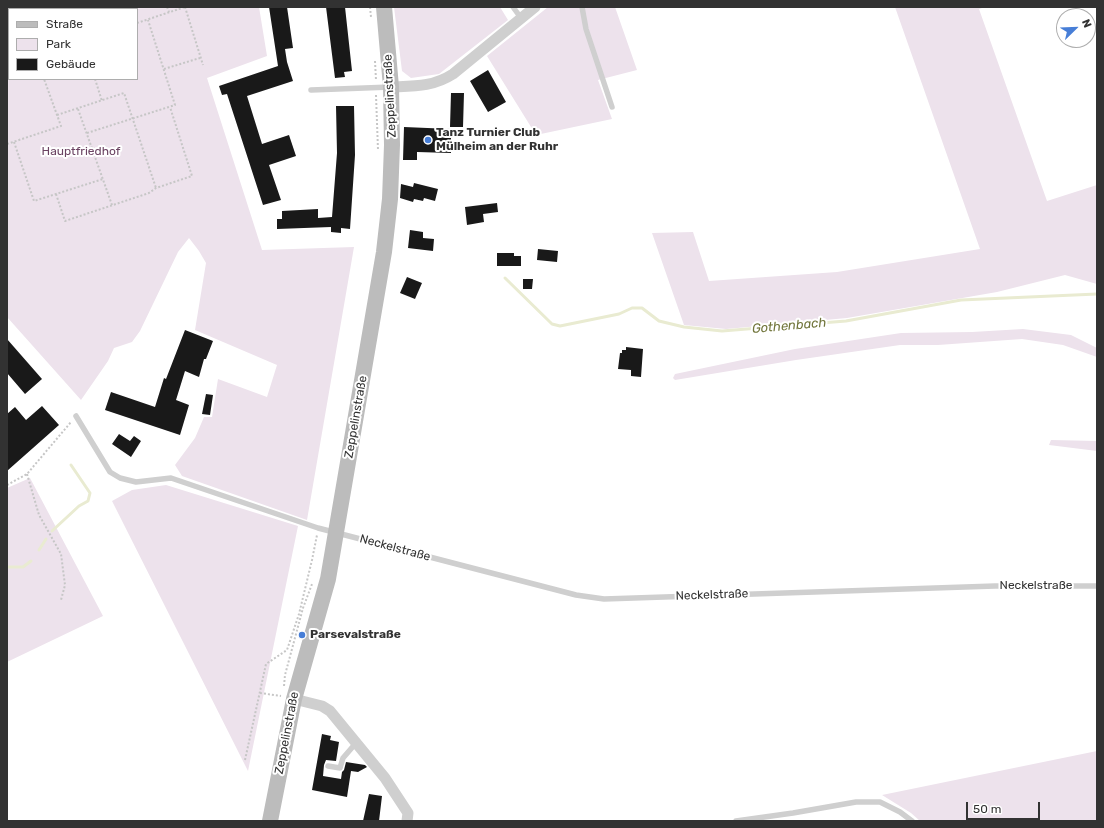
<!DOCTYPE html>
<html>
<head>
<meta charset="utf-8">
<style>
  body { margin:0 }
  #map { position:relative; width:1104px; height:828px; overflow:hidden; background:#fff; font-family:Rubik,sans-serif }
  canvas { display:block }
  .frame { position:absolute; inset:0; border:8px solid #323232; pointer-events:none }
  .legend { position:absolute; left:8px; top:8px; width:130px; height:72px; box-sizing:border-box; background:#fff; border:1px solid #adadad; margin:0; padding:5px 7px; list-style:none; font-size:12px; color:#323232 }
  .legend li { display:flex; align-items:center; gap:8px; height:20px }
  .legend b { width:20px; border:1px solid #adadad }
  .north { position:absolute; left:1056px; top:8px; width:40px; height:40px; box-sizing:border-box; background:#fff; border:1px solid #adadad; border-radius:50%; rotate:67deg; font-size:11px; font-weight:700; line-height:16px; text-align:center; color:#323232 }
  .north::after { content:''; display:block; margin:auto; width:14px; height:18px; background:#477ed7; clip-path:polygon(50% 0,100% 100%,50% 72%,0 100%) }
  .scale { position:absolute; left:966px; top:802px; width:74px; height:18px; box-sizing:border-box; border:2px solid #323232; border-top:0; padding-left:5px; font-size:12px; line-height:14px; white-space:nowrap; color:#323232; -webkit-text-stroke:3px #fff; paint-order:stroke }
</style>
</head>
<body>
<div id="map">
<canvas width="1104" height="828"></canvas>
<div class="frame"></div>
<ul class="legend">
<li><b style="height:5px;background:#bcbcbc"></b>Straße</li>
<li><b style="height:11px;background:#ede2ec"></b>Park</li>
<li><b style="height:11px;background:#191919"></b>Gebäude</li>
</ul>
<div class="north">N</div>
<div class="scale">50 m</div>
</div>
<script>
const ctx = document.querySelector('canvas').getContext('2d');
ctx.lineJoin = 'round';
function paint(path, color) { ctx.fillStyle = color; ctx.fill(path, 'evenodd'); }
function trace(path, color, width, dash) { ctx.strokeStyle = color; ctx.lineWidth = width; ctx.lineCap = dash ? 'butt' : 'round'; ctx.setLineDash(dash || []); ctx.stroke(path); }
function label(font, color, halo, rows, align = 'center') {
  ctx.font = font + ' Rubik,sans-serif'; ctx.lineWidth = 4; ctx.setLineDash([]); ctx.textBaseline = 'middle'; ctx.strokeStyle = halo; ctx.fillStyle = color; for (const [text, x, y, turn = 0] of rows) {
    ctx.save(); ctx.translate(x, y); ctx.rotate((+turn || 0) * Math.PI / 180); ctx.textAlign = isNaN(turn) ? turn : align; if (halo) ctx.strokeText(text, 0, 0); ctx.fillText(text, 0, 0); ctx.restore();
  }
}
paint(new Path2D(`
  M7,7h252l8,49 -60,22 55,172 92,-3 -47,273 -125,-44 -7,-11 20,-27 9,-21h8l6,-38 49,18 10,-32 -82,-35 11,-67 -7,-12 -10,-13 -11,14 -38,79 -8,11 -18,6 -6,13 -27,39 -74,-83zM9,9h128v70h-128z
  M394,7h106l8,13 -69,54 -28,4 -9,-7z
  M548,7h67l22,63 -39,10 14,39 -76,16 -49,-79z
  M895,7h90l-6,2 68,192 50,-16v99l-32,-9 -68,17 -150,26 -121,11 -42,-4 -32,-92 41,-1 16,49 128,-9 143,-23z
  M1023,329l48,6 26,13v9l-34,-12 -41,-6 -84,6h-38l-104,15 -121,20 -2,-2 2,-4 120,-25 106,-16 71,-1z
  M1051,440l46,1v10l-48,-6z
  M30,478l73,138 -96,46v-174z
  M166,485l132,41 -50,245 -136,-270 20,-11z
  M1097,751v70h-177l-9,-8 -29,-18z`), '#ede2ec');
trace(new Path2D(`
  M505,278l47,46 8,2 59,-12 13,-6h10l17,13 25,6 38,4 124,-10 115,-21 136,-6
  M52,531l27,-25 9,-5 2,-8 -19,-28
  M39,550l7,-11
  M7,567h16l8,-6`), '#e9ebd1', 3);
paint(new Path2D(`
  M269,7h18l6,41 -8,1 2,13 6,19 -46,15 15,48 27,-9 7,21 -27,9 12,35 -18,5 -36,-111 -5,1 -3,-9 59,-20z
  M326,7h19l7,64 -8,1 1,5 -10,1z
  M488,70l18,32 -18,10 -18,-31z
  M451,93h13l-1,34h-13z
  M336,106h18l1,49 -5,74 -9,-1v5l-10,-1v-5l-54,2v-10h5v-8l36,-2v9l14,-1 5,-64z
  M404,127l47,2v24l-34,-1v8h-14z
  M414,183l24,6 -3,12 -11,-3 -1,3 -9,-2 -1,3 -13,-4 1,-14 12,3z
  M497,203l1,9 -15,2 1,8 -17,3 -2,-18z
  M410,230l13,2v6l11,1 -1,12 -25,-3z
  M538,249l20,2 -1,11 -20,-2z
  M497,253h17v3h7v10h-24z
  M407,277l15,6 -7,16 -15,-6z
  M523,279h10l-1,10h-9z
  M185,330l28,11 -7,18h-2l-5,18 -14,-6 -9,29 13,5 -9,30 -75,-25 6,-18 44,15 9,-29 2,1z
  M7,339l35,40 -17,15 -18,-21z
  M626,347l17,2 -2,28 -10,-1v-6l-13,-1 2,-16h2v-3h4z
  M206,394l7,1 -3,20 -8,-1z
  M42,406l17,19 -52,46v-57l8,-7 11,13z
  M119,434l11,7 4,-5 7,5 -10,16 -19,-13z
  M322,734l9,2 -1,4 9,2 -3,19 -10,-1 -2,5 -1,11 18,3 1,-7 2,-2 2,-8 19,3 2,2 -9,5 -7,-1 -4,26 -35,-7z
  M369,794l13,2 -3,25h-16z`), '#191919');
trace(new Path2D(`
  M19,7v2
  M97,7l1,2
  M167,7l2,5
  M185,7l18,58
  M370,7l1,10
  M137,23l48,-16
  M375,61l1,19
  M164,69l36,-11
  M7,77l2,-1
  M95,79l7,22
  M376,95l2,55
  M78,109l34,96
  M57,115l67,-22 32,95
  M87,133l88,-28 -27,-85
  M14,142l20,59 69,-22
  M7,144l54,-18 -17,-47
  M56,194l9,27 84,-28 7,-5 36,-12 -22,-69
  M27,474l12,41 22,39 4,31 -4,15
  M7,485l20,-11 44,-52
  M284,686l1,-11 18,-67 9,-24
  M260,693l21,3
  M245,760l21,-96 21,-14 12,-36 13,-54 5,-25`), '#c6c6c6', 2, [2, 2]);
trace(new Path2D(`
  M513,7l8,11
  M582,7l4,22 26,78
  M311,90l80,-3
  M76,416l34,56 10,6 16,4 35,-4 147,50 258,67 28,4 391,-13h102
  M328,766l12,2 3,-10 13,-15
  M736,821l57,-8 63,-11h24l20,10 12,9`), '#cfcfcf', 5.5);
trace(new Path2D(`
  M391,87c23,-1 42,0 62,-13l82,-67
  M294,699l28,7 8,5 55,67 23,35 -1,8`), '#cfcfcf', 11);
trace(new Path2D(`
  M270,821l24,-122 34,-120 56,-327 6,-53 2,-54 -1,-58 -7,-80`), '#bcbcbc', 16);
for (const [x, y, r, color] of [
  [428,140,4,"#477ed7"],
  [302,635,4,"#477ed7"]
]) { const dot = new Path2D(); dot.arc(x, y, r, 0, 2 * Math.PI); ctx.fillStyle = color; ctx.fill(dot); trace(dot, '#fff', 1.5); }
label('12px', '#323232', '#fff', [
  ["Zeppelinstraße",390,96,-93],
  ["Zeppelinstraße",356,417,-80],
  ["Neckelstraße",395,548,15],
  ["Neckelstraße",1036,586],
  ["Neckelstraße",712,595,-2],
  ["Zeppelinstraße",287,733,-79]
]);
label('bold 12px', '#323232', '#fff', [
  ["Tanz Turnier Club",436,133],
  ["Mülheim an der Ruhr",436,147],
  ["Parsevalstraße",310,635]
], 'left');
label('12px', '#6b4362', '#fff', [
  ["Hauptfriedhof",81,152]
]);
label('italic 13px', '#71753b', '#fff', [
  ["Gothenbach",789,326,-5]
]);
</script>
</body>
</html>
